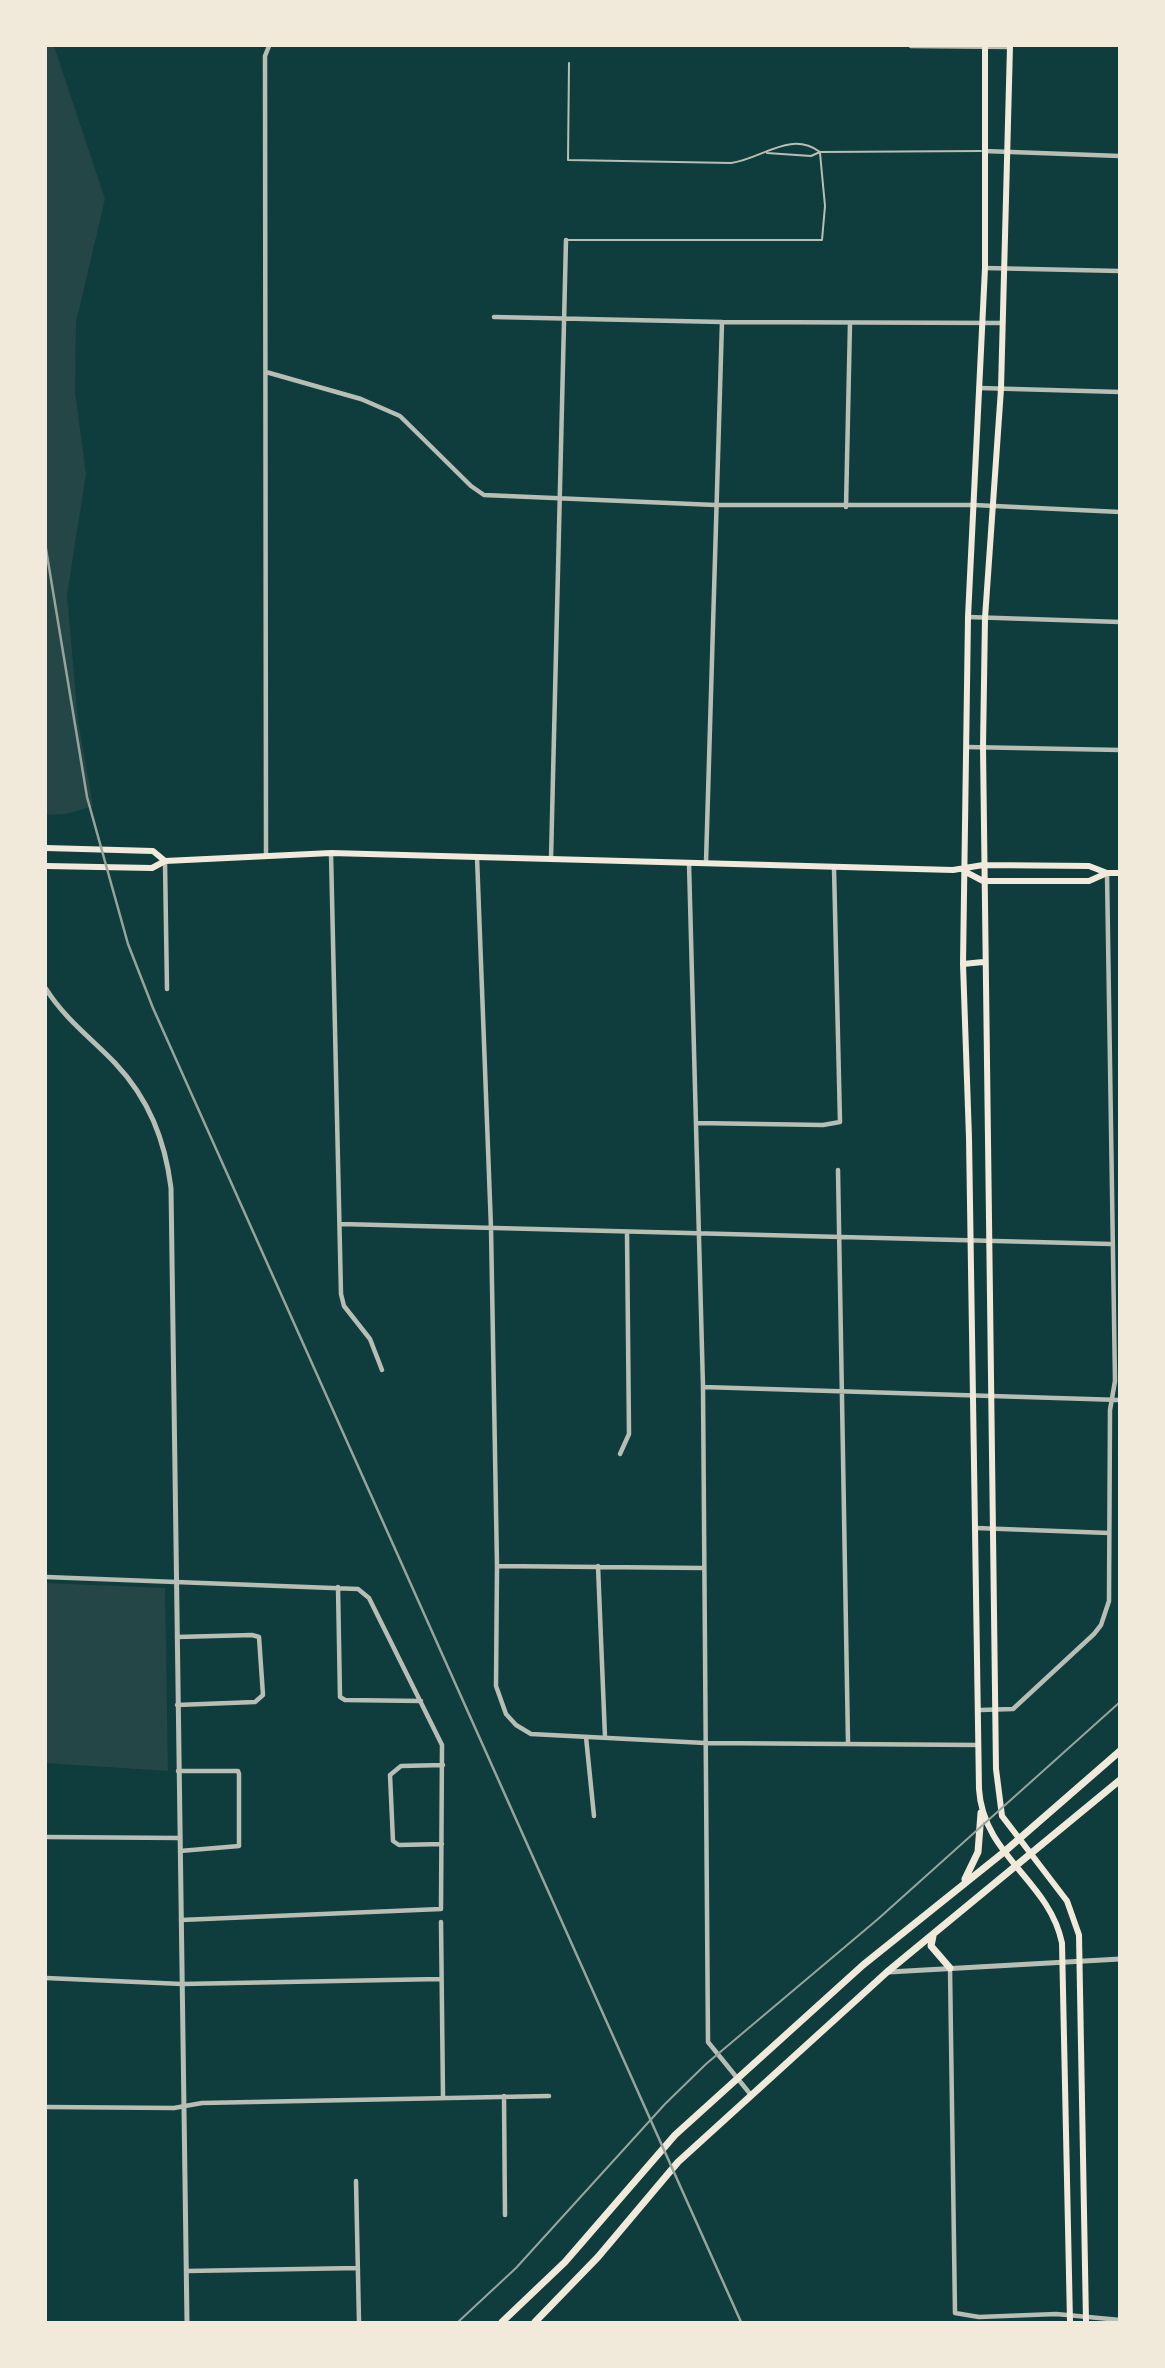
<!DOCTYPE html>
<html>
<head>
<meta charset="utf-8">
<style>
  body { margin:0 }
  #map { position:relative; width:1165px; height:2368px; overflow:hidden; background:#0f3d3e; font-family:"Roboto Condensed",sans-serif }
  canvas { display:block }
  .frame { position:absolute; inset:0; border:47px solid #f1e9da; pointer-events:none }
</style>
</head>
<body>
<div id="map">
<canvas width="1165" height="2368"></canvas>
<div class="frame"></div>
</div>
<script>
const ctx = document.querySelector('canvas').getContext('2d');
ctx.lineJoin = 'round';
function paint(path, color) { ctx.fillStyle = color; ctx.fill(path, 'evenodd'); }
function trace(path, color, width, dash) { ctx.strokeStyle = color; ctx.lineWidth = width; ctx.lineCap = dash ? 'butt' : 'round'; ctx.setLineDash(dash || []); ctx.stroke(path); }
paint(new Path2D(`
  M46,46h8l51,153 -29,123 -1,70 11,82 -19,121 11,126 15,85 -27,8 -20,1z
  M46,1583l119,5 3,183 -122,-8z`), '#244646');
trace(new Path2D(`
  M569,63l-1,97 163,3c31,-4 59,-33 89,-11
  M767,153l44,3 9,-4 161,-1
  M566,240h256l3,-34 -5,-53`), '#b8beb3', 2);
trace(new Path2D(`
  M911,46l99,1
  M984,151l136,5
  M985,268l135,3
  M494,317l228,5 281,1
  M266,372l95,27 39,17 71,70 13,9 231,10h259l146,7
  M979,388l141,4
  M846,507l4,-184
  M968,617l152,5
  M966,747l154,3
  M331,853l10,441 3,12 26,33 12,31
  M266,855l-1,-799 4,-10
  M477,857l14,371 6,338 -1,120 10,28 10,11 15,9 174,9 273,2
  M551,859l15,-619
  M165,862l2,127
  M706,862l16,-540
  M689,863l14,524 5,655 43,53
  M696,1123l127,2 17,-3 -6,-254
  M838,1170l10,572
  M341,1224l770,20
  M703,1387l417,13
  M620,1454l9,-20 -2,-201
  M976,1528l133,5
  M497,1566l205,2
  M598,1566l7,171
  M46,1577l312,12 11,9 73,147 -1,164 -260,11
  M338,1587l2,110 5,3 76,1
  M177,1637l75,-2 7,2 4,58 -8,7 -78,3
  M980,1710l33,-1 81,-75 7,-9 8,-24 1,-191 5,-29 -8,-508
  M586,1737l8,79
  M178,1771h60l1,3v72l-59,5
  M46,1837l134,1
  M442,1844l-43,1 -6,-4 -3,-66 11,-9 42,-1
  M441,1922l2,175
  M950,1968l5,345 24,4 77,-3 64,6
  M46,1978l136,6 258,-5
  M504,2096l1,119
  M46,2107l128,1 28,-5 347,-7
  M356,2181l3,141
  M187,2271l171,-3`), '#b8beb3', 4.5);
trace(new Path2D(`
  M46,989c19,30 45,49 69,74 34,36 50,77 56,125l16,1134
  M889,1972l231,-13`), '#b8beb3', 5);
trace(new Path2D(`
  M985,46v222l-17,349 -5,347 6,174 10,651c4,67 70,91 83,154l8,379
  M1010,46l-9,343 -16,229 -2,129 13,1022 6,47 65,85 12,34 7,387
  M46,848l107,3 12,10
  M46,866l106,2 13,-7 166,-8 622,17 30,-5 106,1 18,7h13
  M964,871l19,10h106l18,-8
  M963,964l20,-2`), '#f1e9da', 6);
trace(new Path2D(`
  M965,1879l13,-27 3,-39
  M933,1936l-2,10 19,22
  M502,2322l63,-60 110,-127 188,-170 141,-113 116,-101
  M535,2322l63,-65 80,-95 209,-190 233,-192`), '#f1e9da', 7);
trace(new Path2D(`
  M458,2322l58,-54 149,-164 41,-40 172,-145 242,-217`), '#97a49c', 2);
trace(new Path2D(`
  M46,549l41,248 41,147 25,64 588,1314`), '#97a49c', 2.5);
</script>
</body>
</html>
